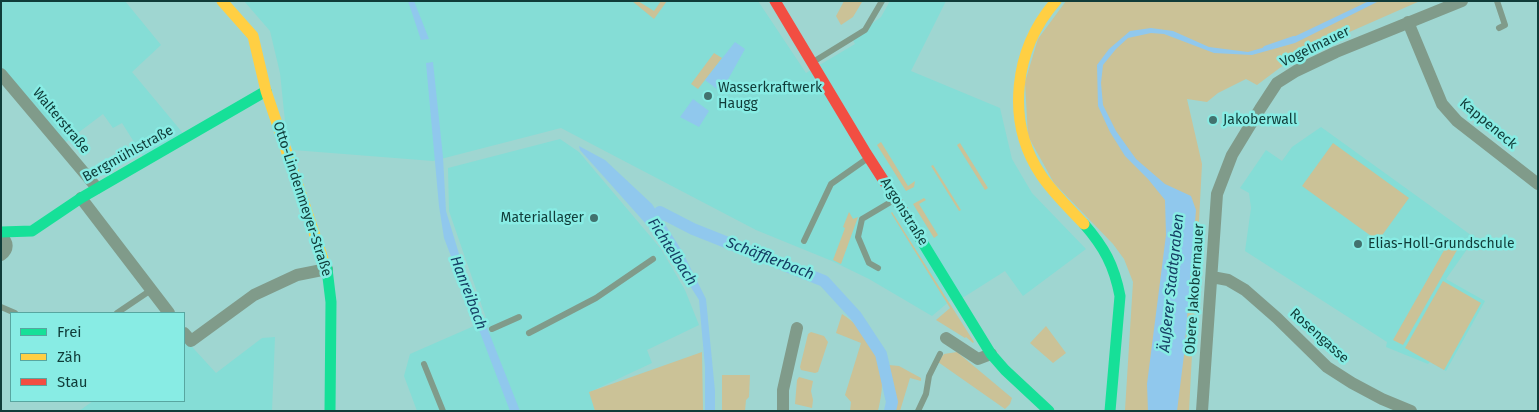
<!DOCTYPE html>
<html>
<head>
<meta charset="utf-8">
<style>
  body { margin:0 }
  #map { position:relative; width:1539px; height:412px; overflow:hidden; background:#9fd6d1; font-family:"Fira Sans",sans-serif }
  canvas { display:block }
  .frame { position:absolute; inset:0; border:2px solid #103c39; pointer-events:none }
  .legend { position:absolute; left:10px; top:312px; width:175px; height:90px; box-sizing:border-box; background:#88ece4; border:1px solid #58a6a0; margin:0; padding:6px 9px; list-style:none; font-size:15px; color:#103c39 }
  .legend li { display:flex; align-items:center; gap:10px; height:25px }
  .legend b { width:25px; border:1px solid #58a6a0 }
</style>
</head>
<body>
<div id="map">
<canvas width="1539" height="412"></canvas>
<div class="frame"></div>
<ul class="legend">
<li><b style="height:6px;background:#16e098"></b>Frei</li>
<li><b style="height:6px;background:#ffcf43"></b>Zäh</li>
<li><b style="height:6px;background:#f24e42"></b>Stau</li>
</ul>
</div>
<script>
const ctx = document.querySelector('canvas').getContext('2d');
ctx.lineJoin = 'round';
function paint(path, color) { ctx.fillStyle = color; ctx.fill(path, 'evenodd'); }
function trace(path, color, width, dash) { ctx.strokeStyle = color; ctx.lineWidth = width; ctx.lineCap = dash ? 'butt' : 'round'; ctx.setLineDash(dash || []); ctx.stroke(path); }
function label(font, color, halo, rows, align = 'center') {
  ctx.font = font + ' "Fira Sans",sans-serif'; ctx.lineWidth = 5; ctx.setLineDash([]); ctx.textBaseline = 'middle'; ctx.strokeStyle = halo; ctx.fillStyle = color; for (const [text, x, y, turn = 0] of rows) {
    ctx.save(); ctx.translate(x, y); ctx.rotate((+turn || 0) * Math.PI / 180); ctx.textAlign = isNaN(turn) ? turn : align; if (halo) ctx.strokeText(text, 0, 0); ctx.fillText(text, 0, 0); ctx.restore();
  }
}
paint(new Path2D(`
  M1,1h124l36,44 -29,27 55,66 -41,23 -24,-38 -9,5 -10,-14 -41,31 -61,-71z
  M244,1h514l48,72 49,-29 -3,-6 29,-21 9,-16h56l-35,70 89,37 12,51 20,34 54,56 -63,47 -18,-25 -41,26 -13,3 -19,16 -63,-37 -37,-18 -76,-31 -195,-102 -128,33 -140,-11 -7,-19 -6,-58 -10,-42z
  M1321,127l154,111 -29,41 39,22 -39,70 -16,-9 -2,2 -42,-17 1,-5 -142,-91 6,-43 -2,-15 -9,-5 26,-38 16,11 10,-14z
  M560,139l19,13 82,97 24,41 14,35 -52,25 5,13 -62,29 5,19h-178l-13,-35 6,-22 64,-28 12,-8 -37,-107 -1,-43z
  M275,337l-3,74h-193l14,-10h91v-63l32,35 46,-35z`), '#85ddd6');
paint(new Path2D(`
  M632,1h6l16,10 7,-10h6l-13,18z
  M844,1l18,1 -9,15 -12,8 -5,-9z
  M1066,1h354l-91,40 -40,20 -32,24 -11,-6 -28,14 -11,9 -20,-3 15,65 -13,247 -64,-1 8,-128 -9,-23 -11,-15 -59,-61 -26,-47 -3,-54 13,-43z
  M714,53l8,5 -24,31 -7,-5z
  M881,142l27,44 7,-5 -1,6 -8,4 -29,-46z
  M960,143l28,45 -3,2 -28,-45z
  M1333,143l76,55 -31,43 -76,-55z
  M933,165l28,45 -2,1 -28,-45z
  M924,198l2,2 -7,4 19,31 -4,3 -21,-34z
  M849,212l4,7 5,-2 -17,47 -8,-4 12,-32 -2,-1z
  M892,212l82,130 -1,1 -7,-6 -1,1 -29,-18 14,-12 -59,-95z
  M1451,238l10,5 -58,102 -10,-5z
  M1443,281l38,22 -37,67 -39,-22z
  M842,314c22,13 40,43 40,69 0,9 -2,19 -4,28h-28l1,-9 -6,-7 16,-52 -25,-10z
  M1046,326l20,27 -13,10 -23,-20z
  M811,332l13,4 4,6 -10,30 -3,1 -14,-3 -1,-3 8,-33z
  M702,352l1,59h-108l-6,-19z
  M957,352l55,46 -2,6 -5,5 -67,-47 6,-8z
  M889,365l10,1 22,12v3l-11,-3 -10,33h-4z
  M722,375h28l-1,22 -3,3 -1,11h-23z
  M799,377l14,4 -2,10 2,9 -1,8 -17,-4 2,-24z`), '#cbc297');
paint(new Path2D(`
  M408,1h6l15,38 -8,1z
  M1369,1h10l-84,42 -43,12 -38,-2 -50,-19 -13,-1 -23,5 -12,11 -13,16 -2,18 2,22 13,26 20,28 29,25 26,12 5,14 -12,145 -7,56h-29l-1,-27 19,-149 -1,-35 -17,-21 -23,-23 -15,-24 -12,-26 -1,-41 12,-16 21,-18 21,-3 22,3 36,16 39,5 35,-10z
  M735,42l10,7 -24,43 -16,-12z
  M433,62l10,95 3,54 17,56 57,144h-10l-66,-173 -5,-32 -13,-143z
  M693,99l16,12 -10,16 -19,-10z
  M579,146l26,14 47,44 30,47 24,48 9,92v20h-10v-44l-6,-67 -36,-57 -83,-93z`), '#90c8ed');
trace(new Path2D(`
  M1265,48l29,-10`), '#90c8ed', 4);
trace(new Path2D(`
  M660,212l33,17 131,52 32,35 25,38 11,48 -2,9`), '#90c8ed', 12);
trace(new Path2D(`
  M1497,1l8,24 -6,3
  M813,62l52,-32 17,-29
  M804,241l27,-57 37,-26
  M878,268l-9,-5 -11,-26 4,-18 32,-19
  M1,307l14,6
  M117,313l34,-23
  M492,329l27,-12
  M529,333l67,-35 57,-39
  M424,364l19,47
  M918,411l8,-17 3,-18 11,-22`), '#809b8a', 6);
trace(new Path2D(`
  M1408,22l34,82 15,17 81,63
  M1,74l96,114
  M81,198l88,115
  M1,236c7,6 8,13 0,19
  M1212,277l16,3 17,10 32,28 50,49 25,16 30,16 29,12
  M184,333l7,8 63,-46 43,-20 30,-6
  M946,338l32,21 13,-5
  M783,411v-21l14,-62
  M1202,411l15,-217 15,-39 28,-46 17,-26 19,-12 40,-19 126,-51`), '#809b8a', 12);
trace(new Path2D(`
  M907,217l84,137 14,16 44,41
  M1084,224c20,23 30,41 36,72l-10,115
  M1,232l31,-1 49,-33 185,-107
  M324,262l3,7 4,33 -1,109`), '#16e098', 11);
trace(new Path2D(`
  M222,1l31,35 13,55 58,171
  M1056,1c-42,48 -51,120 -15,174 12,18 28,33 43,49`), '#ffcf43', 11);
trace(new Path2D(`
  M775,1l91,152 41,64`), '#f24e42', 11);
for (const [x, y, r, color] of [
  [708,96,5,"#42726e"],
  [1213,120,5,"#42726e"],
  [594,218,5,"#42726e"],
  [1358,244,5,"#42726e"]
]) { const dot = new Path2D(); dot.arc(x, y, r, 0, 2 * Math.PI); ctx.fillStyle = color; ctx.fill(dot); trace(dot, '#88ece4', 2); }
label('14px', '#103c39', '#88ece4', [
  ["Vogelmauer",1315,47,-26],
  ["Walterstraße",61,121,50],
  ["Kappeneck",1488,124,40],
  ["Bergmühlstraße",128,154,-29],
  ["Otto-Lindenmeyer-Straße",302,199,72],
  ["Argonstraße",904,212,58],
  ["Obere Jakobermauer",1195,289,-86],
  ["Rosengasse",1319,336,42]
]);
label('14px', '#103c39', '#88ece4', [
  ["Wasserkraftwerk",718,88],
  ["Haugg",718,104],
  ["Jakoberwall",1223,120],
  ["Materiallager",584,218,"right"],
  ["Elias-Holl-Grundschule",1368,244]
], 'left');
label('italic 15px', '#153e63', '#88ece4', [
  ["Fichtelbach",672,252,57],
  ["Schäfflerbach",770,259,21],
  ["Äußerer Stadtgraben",1172,283,-84],
  ["Hanreibach",468,293,69]
]);
</script>
</body>
</html>
